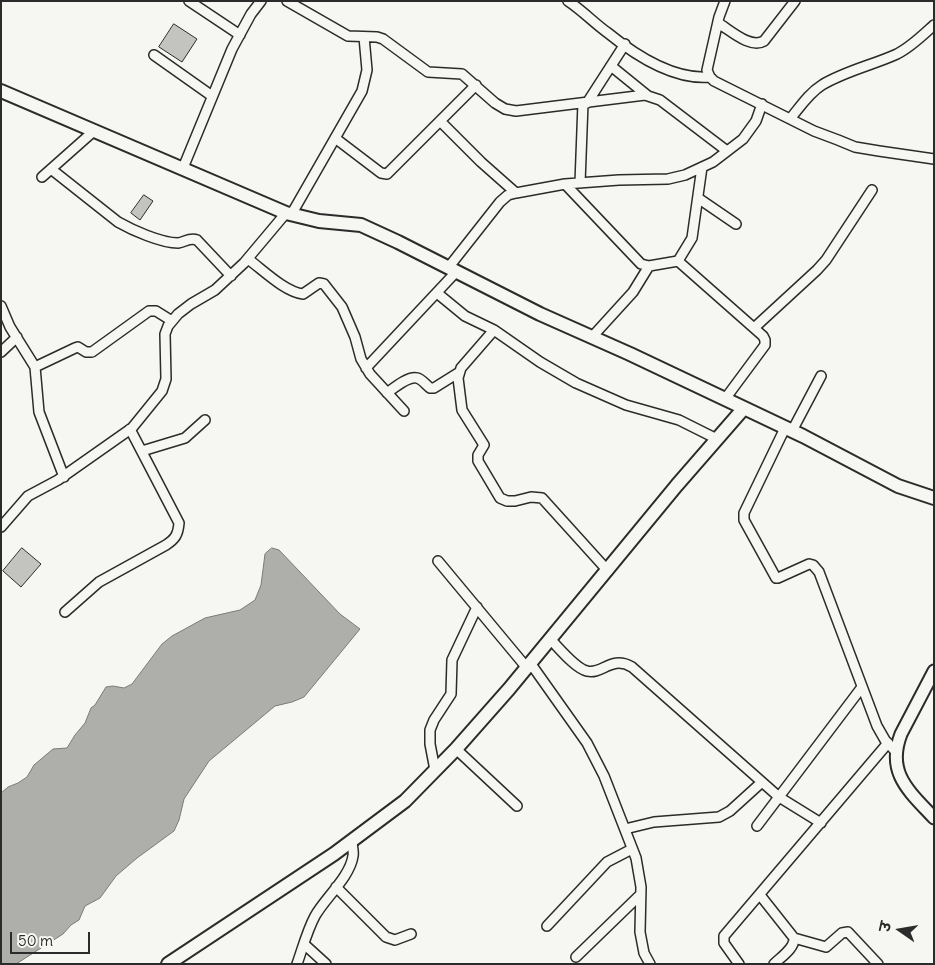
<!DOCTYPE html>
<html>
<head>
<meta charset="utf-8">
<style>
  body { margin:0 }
  #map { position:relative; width:935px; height:965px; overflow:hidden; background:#f6f6f2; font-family:Delius,"Playpen Sans Deva",sans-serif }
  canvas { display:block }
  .frame { position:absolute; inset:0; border:2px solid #2b2b2b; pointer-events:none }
  .north { position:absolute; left:875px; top:905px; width:50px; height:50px; -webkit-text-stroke:4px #f6f6f2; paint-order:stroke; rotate:283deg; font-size:14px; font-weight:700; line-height:20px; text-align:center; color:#2b2b2b }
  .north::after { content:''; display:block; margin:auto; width:18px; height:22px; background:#2b2b2b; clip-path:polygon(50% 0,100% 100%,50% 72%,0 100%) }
  .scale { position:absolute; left:10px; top:932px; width:80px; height:22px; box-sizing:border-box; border:2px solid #2b2b2b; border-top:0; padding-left:6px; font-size:15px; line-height:18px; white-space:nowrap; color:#2b2b2b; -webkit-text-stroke:4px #f6f6f2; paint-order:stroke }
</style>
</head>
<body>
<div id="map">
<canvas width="935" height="965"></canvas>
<div class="frame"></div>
<div class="north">उ</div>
<div class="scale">50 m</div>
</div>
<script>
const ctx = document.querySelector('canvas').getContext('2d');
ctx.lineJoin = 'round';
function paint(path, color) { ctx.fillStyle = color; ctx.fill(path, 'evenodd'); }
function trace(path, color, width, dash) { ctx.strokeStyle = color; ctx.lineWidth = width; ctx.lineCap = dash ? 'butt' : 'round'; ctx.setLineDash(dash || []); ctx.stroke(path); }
const water = new Path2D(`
  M272,548l7,2 61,64 20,15 -56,68 -12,5 -17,4 -66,55 -25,38 -5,21 -5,11 -37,27 -21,18 -16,22 -15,8 -6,14 -8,5 -8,9 -47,30h-15v-171l7,-6 10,-4 9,-6 7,-12 19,-16 14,-1 8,-13 10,-12 6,-15 4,-3 11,-18 7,-1 11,2 8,-4 30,-40 10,-8 33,-18 35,-8 15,-10 6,-15 4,-31z`);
paint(water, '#aeaeab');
trace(water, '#7a7a78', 1);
const building = new Path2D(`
  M174,24l23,15 -15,23 -23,-15z
  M144,195l9,6 -13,19 -9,-7z
  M22,548l19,16 -20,23 -18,-16z`);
paint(building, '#c3c3c0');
trace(building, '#2b2b2b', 1);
const minor = new Path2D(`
  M189,1l51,34
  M287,1l61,35 29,1 6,2 45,33 34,2 33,29 10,6 11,2 129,-16 15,5 67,51
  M568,1c15,10 26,22 40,32 27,22 66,47 102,44
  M725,1l-6,16 -12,53 3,7 4,4 100,50 24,9 17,7 24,4 55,8
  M718,23c12,7 32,26 46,18l31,-40
  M154,55l58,41
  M611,66l37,30
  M587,103l38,-59
  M790,119c10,-12 19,-26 32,-34 23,-14 51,-20 75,-31 14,-7 26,-19 37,-29
  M440,121l41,41 35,31
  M335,138l46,35 6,1 89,-89
  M183,168l49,-119 19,-35 10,-13
  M51,169l67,53c14,8 43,21 60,21 7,-1 12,-6 19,-3l34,36
  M42,177l53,-47
  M580,183l3,-80
  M565,184l76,80 8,2 29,-5 85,75 2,4v5l-40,54
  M698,198l38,26
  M291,215l71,-124 5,-21 -3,-33
  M248,259c15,11 37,33 55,35l16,-11 5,1 18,23 13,30 6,22 9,15 34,37
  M678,261l14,-23 10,-71
  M448,268l52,-66 8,-7 8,-2 49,-9 54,-4 49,-1 17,-4 28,-13 30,-23 13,-18 6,-17
  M437,293l28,23 29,14 46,32 36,21 50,22 53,15 38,19
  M1,306l9,21 25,40 4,45 25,65
  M754,328l63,-58 9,-10 46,-70
  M494,330l-33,38 -3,10 4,32 22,35 -6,10v6l22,37 7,3h8l16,-4 11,1 66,73
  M592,337l41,-45 16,-26
  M1,352l16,-15
  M35,367l40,-19 3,-1 8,5h6l57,-41h7l16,10
  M366,368l90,-96
  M387,393c7,-5 21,-17 30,-15 5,1 9,7 13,10h4l24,-15
  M785,428l-41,85v7l32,58h2l31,-14 4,1 6,7 58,154 8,14 11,12
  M792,431l29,-55
  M142,451l43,-13 20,-18
  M1,527l27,-31 30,-16 74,-52 30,-37 4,-12 -1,-45 3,-8 10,-12 13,-10 24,-14 29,-27 42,-50
  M438,561l89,107
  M65,612l34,-30 67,-37c9,-6 12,-10 13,-22l-49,-94
  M551,640c8,8 25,29 36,31 15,4 24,-16 45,-4l147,130 42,26
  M531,664l56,79 17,33 32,82 5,29 -1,45 4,21 6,11
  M456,749l61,57
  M435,770l-5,-26v-14l4,-10 17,-26 1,-34 25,-53
  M757,826l105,-139
  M625,829l29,-7 65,-5 11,-6 32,-29
  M336,887l50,50 9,3 16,-6
  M760,895l34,43c1,10 -13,19 -20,26
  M547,926l60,-64 25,-13
  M794,938l32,9 16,-14 6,-1 30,32
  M304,944l22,20
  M576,957l65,-63
  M297,964c6,-17 10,-33 18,-48 10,-18 35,-39 38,-60 1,-4 -1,-10 -1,-15
  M739,964l-15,-21v-7l164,-193`);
const tertiary = new Path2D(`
  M934,671l-33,63c-15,39 8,57 33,84`);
const secondary = new Path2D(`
  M1,91l285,122 33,8 42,4 37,17 142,72 90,40 114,54
  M168,964l166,-110 71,-53 51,-52 53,-60 168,-204 67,-77 59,28 95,50 36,12`);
trace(minor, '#2b2b2b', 12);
trace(tertiary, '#2b2b2b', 15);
trace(secondary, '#2b2b2b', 16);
trace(minor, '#f6f6f2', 9);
trace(tertiary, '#f6f6f2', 11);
trace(secondary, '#f6f6f2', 12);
</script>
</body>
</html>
